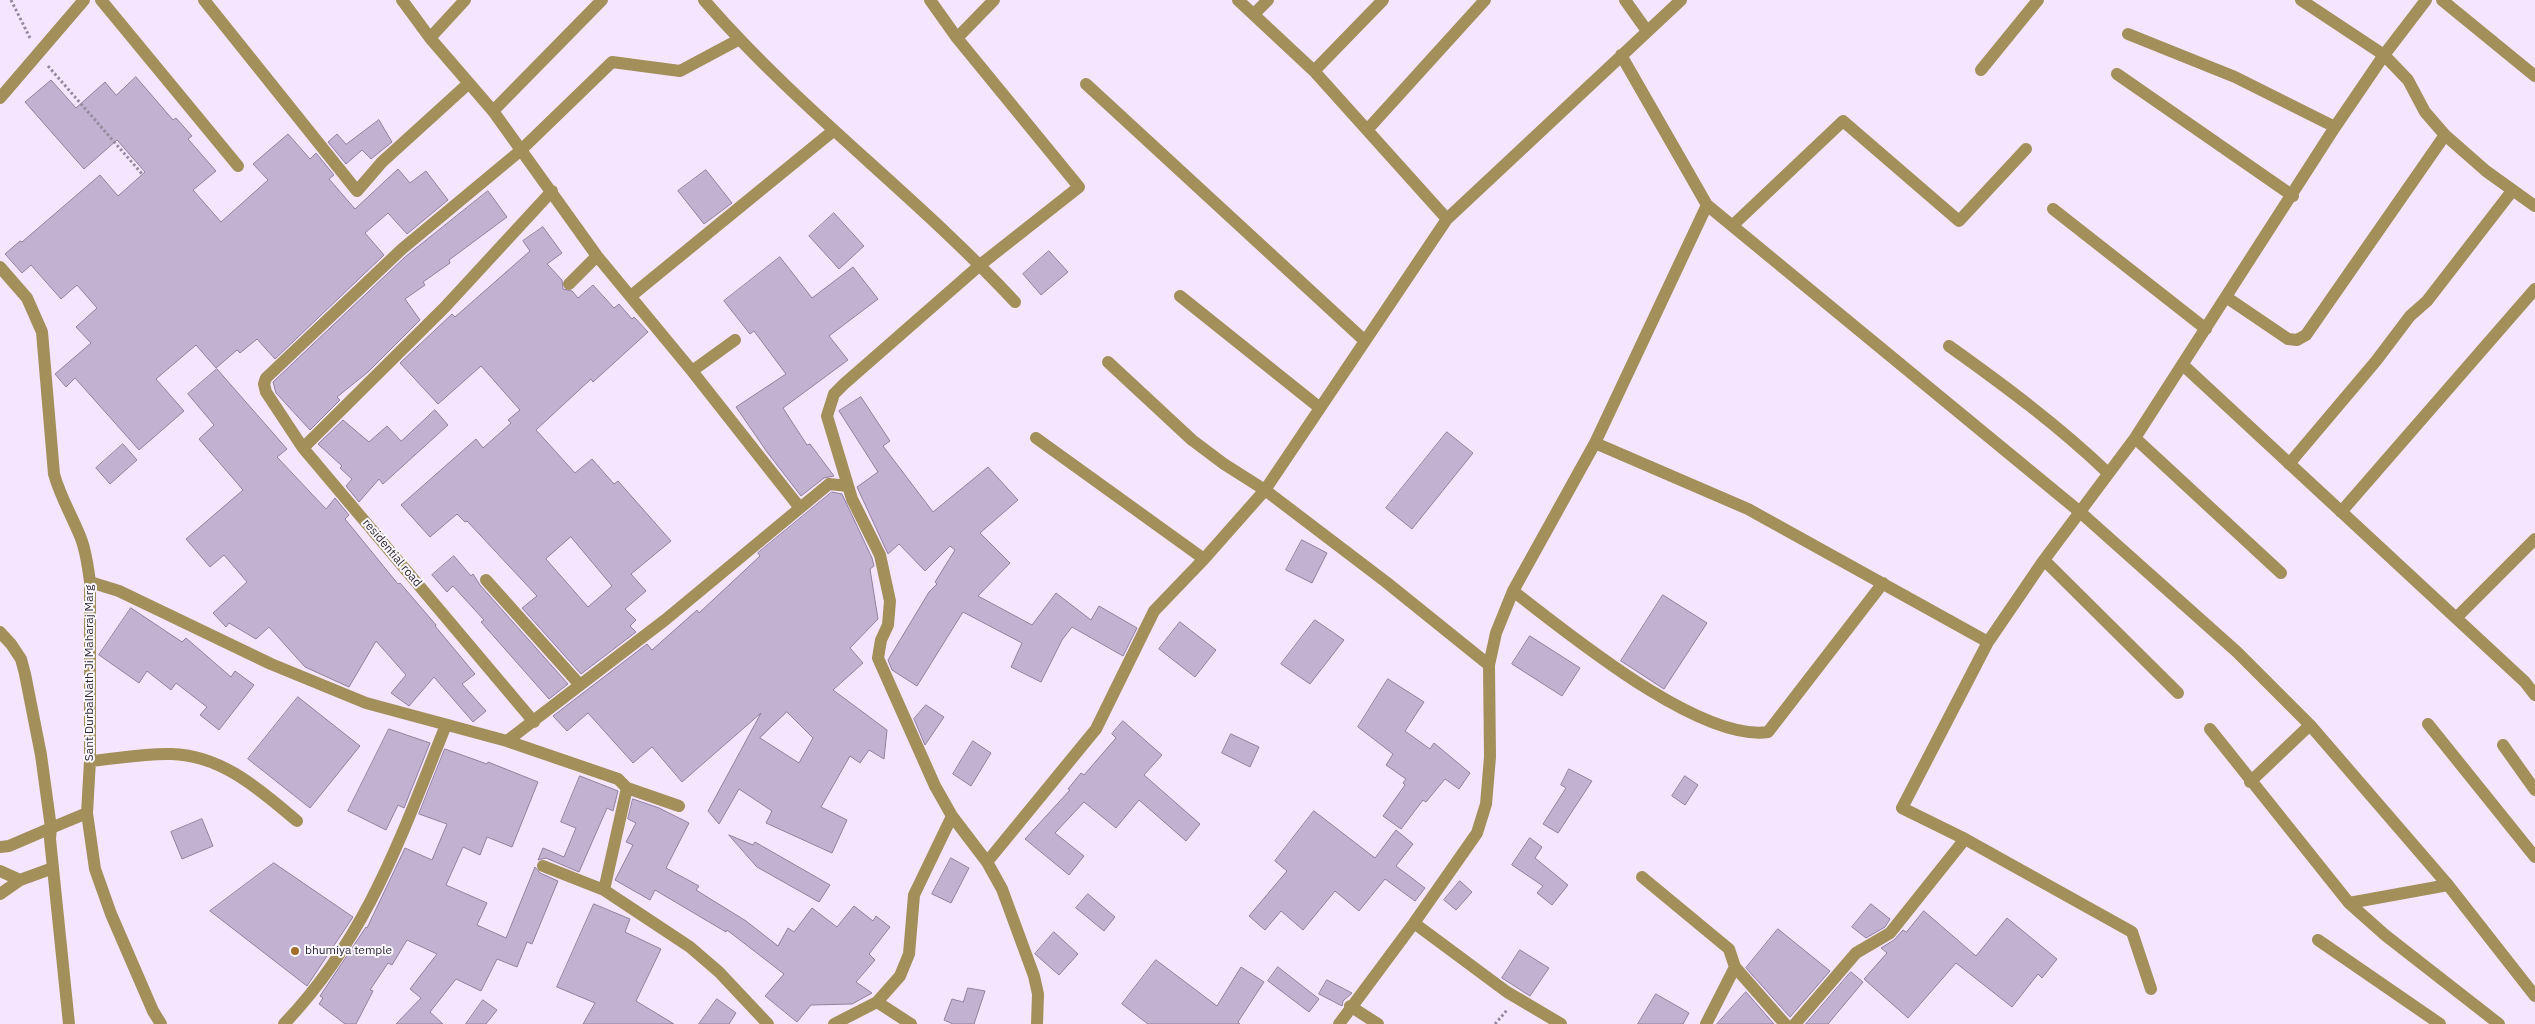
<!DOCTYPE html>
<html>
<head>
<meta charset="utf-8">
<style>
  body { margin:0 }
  canvas { display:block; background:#f5e5ff }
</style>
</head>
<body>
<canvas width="2535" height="1024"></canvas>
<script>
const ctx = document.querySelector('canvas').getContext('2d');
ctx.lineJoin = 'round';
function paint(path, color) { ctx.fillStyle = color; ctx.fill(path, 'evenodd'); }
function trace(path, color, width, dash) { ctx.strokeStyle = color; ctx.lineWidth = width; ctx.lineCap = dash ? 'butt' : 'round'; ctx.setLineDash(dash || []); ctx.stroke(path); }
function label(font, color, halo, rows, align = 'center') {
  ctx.font = font + ' "IBM Plex Sans",sans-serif'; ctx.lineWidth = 4; ctx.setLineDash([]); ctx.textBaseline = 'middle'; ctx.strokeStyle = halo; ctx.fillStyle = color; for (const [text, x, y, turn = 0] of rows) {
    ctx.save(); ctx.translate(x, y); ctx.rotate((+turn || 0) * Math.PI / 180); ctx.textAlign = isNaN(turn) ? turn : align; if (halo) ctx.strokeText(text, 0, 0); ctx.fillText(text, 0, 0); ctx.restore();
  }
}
const building = new Path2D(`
  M136,77l37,43 3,-2 16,18 -4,3 28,32 -23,19 28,32 47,-42 -15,-16 35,-30 22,25 6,-6 18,22 -5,4 26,30 43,-40 12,14 16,-12 22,29 -41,34 -19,-21 -23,20 19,22 -109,104 -18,-20 -17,14 -3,-3 -21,18 -20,-23 -40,34 28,32 -45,39 -64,-72 -9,9 -11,-13 36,-31 -15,-16 21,-19 -20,-23 -16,14 -30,-34 -9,8 -17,-19 15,-13 2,1 78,-67 18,21 27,-24 -28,-32 -33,29 -59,-67 26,-22 25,28 29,-26 11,13z
  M379,120l13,22 -21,17 -9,-9 -16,14 -18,-22 9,-8 9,10z
  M706,170l26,33 -28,21 -26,-33z
  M488,191l19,26 -58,43 1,3 -27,19 2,3 -20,14 15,21 -52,52 -31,25 3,3 -30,30 -34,-37 -3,-11 132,-125z
  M834,213l30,33 -25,23 -30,-33z
  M543,227l19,26 -15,11 15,16 1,9 9,2 6,7 15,-13 21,23 5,-4 13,15 2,-2 14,15 -55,50 -2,-3 -55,51 39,43 17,-14 22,25 4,-3 53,60 -40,33 15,17 -21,18 11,11 -6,6 6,6 -55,42 -59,-66 15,-12 -70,-75 -2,1 -8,-8 -27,23 -29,-32 75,-66 7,9 28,-25 -3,-3 12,-10 -39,-44 -43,38 -38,-41 52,-49 3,3 75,-66 -7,-10zM571,537l41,49 -24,21 -42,-48z
  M1049,251l19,21 -27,23 -18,-21z
  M780,257l32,41 41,-31 25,32 -49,37 19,24 -65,48 24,37 3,-1 24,32 -10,2 -23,18 -34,-44 -31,-45 50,-33 -32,-43 -4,3 -26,-33z
  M217,369l70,80 -10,8 49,52 9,-11 14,17 -4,4 53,65 2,-1 36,42 -1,1 40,48 -13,10 24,27 -13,11 -39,-45 -25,29 -18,-13 15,-18 -30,-34 -27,46 -44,-20 -36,-40 -13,12 -27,-16 -3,4 -13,-14 34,-31 -23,-27 -14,12 -24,-28 57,-49 -44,-51 15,-14 -26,-31z
  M861,397l29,44 -7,5 50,66 55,-45 30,33 -38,33 30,30 -32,33 54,29 24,-32 35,27 8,-14 38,22 -14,28 -51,-29 -10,13 -21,42 -30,-15 11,-24 -59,-31 -46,74 -25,-16 -4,-10 41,-68 8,-8 -2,-2 20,-32 -5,-4 -25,25 -26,-27 -11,10 -31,-67 21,-15 -39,-61z
  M435,410l13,15 -65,59 -4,-5 -20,23 -13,-16 6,-7 -12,-11 2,-2 -24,-22 25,-24 26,22 18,-16 14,15z
  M1447,432l26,21 -61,76 -26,-21z
  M123,444l14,16 -27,24 -14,-16z
  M832,492l10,2 30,64 2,8 -4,3 8,50 -28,29 13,15 -30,27 54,40 -3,29 -15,-9 -9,13 -10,-7 -29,51 26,13 -15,33 -66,-30 6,-12 -33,-22 -20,35 -11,-13 53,-98 -79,69 -30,-35 -19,16 -45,-50 -21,18 -14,-15 94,-72 5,6 45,-40 2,3 61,-57 -2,-3zM787,712l26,26 -14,25 -39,-25z
  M1302,540l25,13 -15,30 -26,-13z
  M454,556l17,20 2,-2 7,11 88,99 -19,15 -68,-77 3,-2 -31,-34 -6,6 -15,-17z
  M1663,595l44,28 -43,66 -43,-28z
  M131,608l51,34 4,-4 45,39 4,-6 19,14 -35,45 -19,-15 7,-8 -31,-24 -5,7 -24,-19 -8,12 -40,-28z
  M1315,620l29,20 -34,44 -29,-20z
  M1180,622l36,28 -21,27 -36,-28z
  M1530,636l50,32 -18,28 -50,-32z
  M1388,679l36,23 -19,29 25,18 4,-6 36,30 -11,16 -14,-10 -19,23 -3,-2 -22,29 -18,-13 22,-31 -2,-2 3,-4 -20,-14 7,-11 -35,-27z
  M298,697l62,49 -50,62 -62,-49z
  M926,705l18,12 -19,28 -11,-26z
  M1123,721l39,34 -18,20 56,49 -14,17 -47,-41 -23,28 -32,-26 -29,31 29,23 -15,19 -44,-36 45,-49 -2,-1 13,-16 3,2 32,-37 -4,-4z
  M389,729l41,14 -26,65 -6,-3 -12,25 -38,-19z
  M1231,734l28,13 -9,20 -28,-14z
  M973,741l18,12 -20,33 -18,-12z
  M445,749l42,15 1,-2 50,20 -26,65 -25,-10 -7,18 -17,-8 -17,38 41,18 -10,22 29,13 29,-71 5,6 18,8 -26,63 -5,-2 -10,25 -20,-8 -16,32 -25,-12 -26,33 13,12h-47l25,-26 -11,-9 27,-35 -30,-14 -15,25 -4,-2 -18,27 3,1 -17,33h-11l-26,-20 4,-6 -3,-2 46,-69 1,1 38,-80 27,12 15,-36 -28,-10z
  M1569,769l23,12 -34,52 -15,-9 23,-36 -5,-3z
  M580,776l38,15 -5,20 -6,-3 -28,64 -33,-14 -8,2 5,-12 21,9 12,-29 -15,-6z
  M1685,776l13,9 -13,20 -13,-9z
  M633,799l26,9 30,15 -23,45 33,18 -3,4 50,31 32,25 10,-18 6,4 18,-24 25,19 17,-21 19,15 3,-5 14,11 -21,27 6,6 -19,22 16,11 -20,11 -41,1 -14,17 -32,-26 19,-22 -57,-44 -1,2 -71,-42 -5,10 -35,-20 18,-35 -7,-3 10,-19 -8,-4z
  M1314,811l61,47 21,-28 17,14 -17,22 29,22 -10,13 -30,-22 -26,32 -24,-20 -32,39 -22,-19 -16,19 -16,-14 38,-45 -12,-10z
  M202,819l11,27 -31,13 -11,-27z
  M729,835l24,10 2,-3 75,43 -11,17 -62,-35z
  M1530,838l12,9 -7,11 33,27 -16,20 -15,-12 6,-7 -31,-21z
  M951,858l18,10 -18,35 -19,-9z
  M274,863l79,54 -46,69 -97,-75z
  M1460,881l12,11 -16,18 -12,-10z
  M1088,894l27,23 -11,14 -28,-23z
  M594,904l36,15 -5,13 36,17 -25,52 38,23h-91l12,-21 -38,-16z
  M1871,904l19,15 -5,8 -19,11 -14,-11z
  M1924,911l52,45 31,-38 50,41 -15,19 -4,-4 -26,33 -56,-44 -48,55 -44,-39 23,-26 -6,-5 13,-8 9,-10 3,2z
  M1778,929l52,42 -40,46 -44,-49z
  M1054,932l24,22 -19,21 -24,-21z
  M1520,950l29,18 -19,28 -28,-18z
  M1156,960l61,46 24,-39 23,15 -26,40 2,2h-92l-26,-20z
  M1278,967l41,32 -10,13 -41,-31z
  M1851,972l12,10 -35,42h-22z
  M1327,980l25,13 -9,8 -1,5 -23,-12z
  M968,988l17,3 -11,33h-21l-9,-4 8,-21 11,3z
  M1746,992l28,32h-57z
  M1656,994l33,19 -6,11h-45z
  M717,999l19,14 -7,11h-30z
  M483,1000l14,10 -11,14h-20z`);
paint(building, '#c3b1d1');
trace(building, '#92819e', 1);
trace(new Path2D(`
  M11,0l20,40
  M48,66l95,109
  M1495,1024l12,-14`), '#958a9d', 3, [2.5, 2.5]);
trace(new Path2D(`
  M101,0l137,166
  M204,0l153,191 25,-29 87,-79
  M402,0l28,38 63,73 104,145 95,115 108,137
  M704,0c95,110 213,196 311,302
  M930,0l27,38 122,149 -99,78 -136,119 -10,10 -7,22 25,83 28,56 10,46 -2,24 -7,15 -3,18 57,128 17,30 35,46 15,27 32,87 4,18 -1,30
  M1238,0l76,71 133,148
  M1625,0l22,31
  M2301,0l83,55 24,25 17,32 20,23 41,36 49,35
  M2442,0l93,76
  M1254,14l14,-14
  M2128,34l107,43 100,50
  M430,38l35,-38
  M957,38l37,-38
  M1621,55l86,150 373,307 157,140 73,73 138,160 87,111
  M1981,70l57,-70
  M1314,71l69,-71
  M2117,74l176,122
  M1086,84l279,257
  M0,98l84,-98
  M493,111l109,-111
  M1367,130l118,-130
  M2053,209l153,120
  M1732,226l111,-105 116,100 67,-72
  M0,267l27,31 15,34 12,142c6,22 17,40 26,62 6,14 8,31 10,46v179l-3,52 8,56 16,45 42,97 8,13
  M569,284l28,-28
  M631,296l202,-165
  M1180,296l140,112
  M2226,297l62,42 9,1 9,-5 139,-200
  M1949,346c56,40 110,80 159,127
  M1108,362l84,78 32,24 41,26 121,92 103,83
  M2183,365l342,317 10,13
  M692,371l43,-31
  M1036,438l168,121
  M2135,438l146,135
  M1595,443l153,66 240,133
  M303,448l142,-141 107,-116
  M2289,464l87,-103 34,-45 17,-15 85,-110
  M2341,512l194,-223
  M2044,560l134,133
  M486,580l94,105
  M90,582l29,9 152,73 95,39 141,38 111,38 9,9 52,18
  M1513,591c55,42 186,151 255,141l115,-149
  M2456,618l79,-79
  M0,632l11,12 10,15 4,15 16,81 10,73 -42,18 -9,1
  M534,722l-231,-274 -37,-56 -2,-8 2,-6 136,-129 118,-98 92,-89 68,9 58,-31
  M2428,724l107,133
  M2210,729l139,174 36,32 114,89
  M507,741l158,-121 164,-136 19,2
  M2503,745l32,45
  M90,761c26,-2 54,-8 81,-7 51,1 89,36 126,67
  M2250,782l60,-57
  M987,862l109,-133 58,-118 50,-52 61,-69 182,-271 234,-219
  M543,866l61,24 86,57 29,25 49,52
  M0,871l20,9
  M1642,877l87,72 6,18 50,57
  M604,890l23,-102
  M0,894l20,-14 33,-12
  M2349,903l99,-18
  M1414,923l93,69 54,32
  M2318,940l122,84
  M2151,989l-19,-57 -167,-93 -63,-31 86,-166 56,-82 91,-122 200,-311 49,-72 42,-55
  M877,1002l34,22
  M1350,1006l28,18
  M69,1024l-19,-185 1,-11 36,-15
  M284,1024c84,-88 117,-188 162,-299
  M834,1024l43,-22 23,-26 9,-22 5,-59 38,-79
  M1339,1024l75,-101 63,-90 9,-29 4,-47 -1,-92 7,-32 17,-42 82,-148 112,-238
  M1706,1024l29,-57
  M1795,1024l61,-71 34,-20 75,-94`), '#a38f5a', 12);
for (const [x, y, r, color] of [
  [295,951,5,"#a36f28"]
]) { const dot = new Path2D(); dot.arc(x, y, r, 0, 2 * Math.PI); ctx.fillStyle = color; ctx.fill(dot); trace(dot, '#fbf7fe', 2); }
label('12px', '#2e2733', '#fbf7fe', [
  ["residential road",392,553,50],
  ["Sant DurbalNath Ji Maharaj Marg",90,673,-90]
]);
label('12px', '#2e2733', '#fbf7fe', [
  ["bhumiya temple",305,951]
], 'left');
</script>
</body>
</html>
